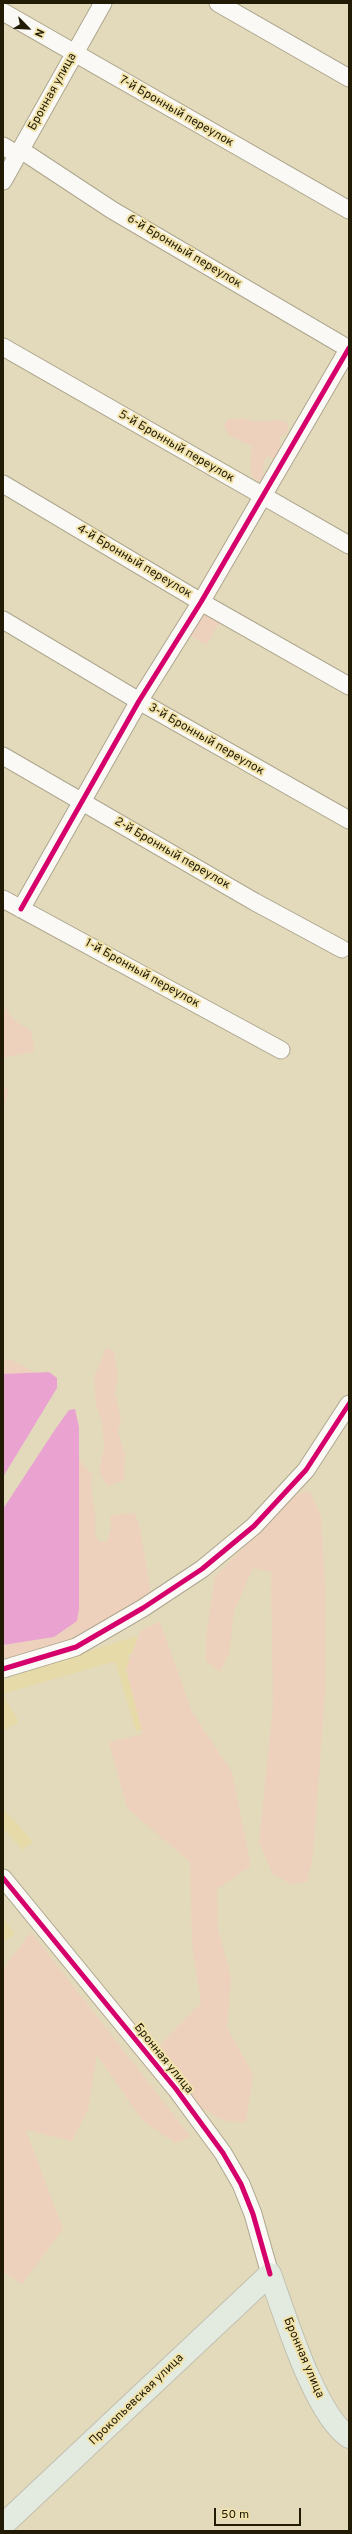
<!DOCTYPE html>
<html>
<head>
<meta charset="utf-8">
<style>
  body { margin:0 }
  #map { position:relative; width:352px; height:2534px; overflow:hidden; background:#e2dabb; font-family:Overpass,sans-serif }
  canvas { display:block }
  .frame { position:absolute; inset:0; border:4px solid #211b06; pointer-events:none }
  .north { position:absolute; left:8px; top:8px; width:40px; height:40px; -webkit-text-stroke:3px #f2e3ab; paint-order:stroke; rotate:114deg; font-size:11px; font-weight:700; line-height:16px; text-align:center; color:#211b06 }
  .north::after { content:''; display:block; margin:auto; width:14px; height:18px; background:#211b06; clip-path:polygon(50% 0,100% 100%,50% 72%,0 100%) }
  .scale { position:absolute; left:214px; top:2508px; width:87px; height:18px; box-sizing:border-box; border:2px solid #211b06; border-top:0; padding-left:5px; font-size:12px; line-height:14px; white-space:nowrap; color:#211b06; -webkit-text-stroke:3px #f2e3ab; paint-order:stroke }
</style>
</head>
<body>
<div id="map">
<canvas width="352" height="2534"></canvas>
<div class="frame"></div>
<div class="north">N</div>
<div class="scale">50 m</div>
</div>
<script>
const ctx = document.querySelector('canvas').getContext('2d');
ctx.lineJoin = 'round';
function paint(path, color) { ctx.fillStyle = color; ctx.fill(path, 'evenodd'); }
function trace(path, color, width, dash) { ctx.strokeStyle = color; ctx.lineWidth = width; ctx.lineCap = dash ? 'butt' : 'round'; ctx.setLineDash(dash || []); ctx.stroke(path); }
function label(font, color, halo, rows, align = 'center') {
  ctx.font = font + ' Overpass,sans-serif'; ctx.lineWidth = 4; ctx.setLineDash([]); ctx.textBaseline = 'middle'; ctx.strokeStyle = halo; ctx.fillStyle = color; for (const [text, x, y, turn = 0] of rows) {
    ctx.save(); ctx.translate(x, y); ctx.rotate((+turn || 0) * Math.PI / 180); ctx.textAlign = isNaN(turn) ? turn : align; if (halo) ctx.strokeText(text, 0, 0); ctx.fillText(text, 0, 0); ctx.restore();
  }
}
paint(new Path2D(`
  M136,1636l7,13 -15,6 22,73 -14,3 -21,-70 -112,33v-14z
  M3,1695l16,27 -16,9z
  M3,1808l30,34 -11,8 -19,-22z
  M3,1918l12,16 -12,8z`), '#e6daa9');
paint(new Path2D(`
  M241,418l16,4 24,-2 7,4v8l-8,5v10l-6,12 -6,-3 -5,7 1,13 -6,6c-12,-9 -7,-22 -6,-36l-24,-11 -4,-10 4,-6z
  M202,608l19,12 -15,25 -20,-12z
  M3,1004l12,17 16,10 4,20 -32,7z
  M3,1086l6,5 -6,19z
  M106,1348l7,2 5,24 -3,19 6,25 -3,14 7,21 -1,27 -16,6 -9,-14 5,-24 -2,-25 -6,-19 -2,-27z
  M10,1359l29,15h-36v-13z
  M79,1459l13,16c-2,17 1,22 3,38 2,12 -3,13 3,28l9,1 4,-14 -1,-13 25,-2 5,15 11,66 -89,53 -59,20v-22l51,-8 25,-28z
  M310,1492l11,24 4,70v107l-12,163 -6,26 -16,2 -19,-11 -13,-31 14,-138 -2,-132 -18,-4 -19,43 -5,43 -9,18 -14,-11v-24l9,-60 57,-60 13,-22z
  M160,1622l32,90 40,60 19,94 -34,23 1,40 13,48 -4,51 26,46 -7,48 -22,-1 -24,-14 -43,-59 44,-45 -9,-59 -2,-82 -63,-54 -18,-66 34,-8 -17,-65 15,-39z
  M31,1932l160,205 -16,6 -33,-23 -45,-65 -9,55 -16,31 -46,-11 37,99 -41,55 -19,-12v-303z`), '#eed1bc');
paint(new Path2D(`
  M49,1372l8,6v10l-54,89v-103z
  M75,1409l4,18v182l-2,12 -23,16 -51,8v-136l53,-81 13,-18z`), '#eaa3d1');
const minor = new Path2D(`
  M218,3l131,75
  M3,12l346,198
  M3,146l15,9
  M21,150l91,60 237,139
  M3,181l100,-178
  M3,347l346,198
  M3,484l198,118 148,84
  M3,620l136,81 210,119
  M3,756l252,146 87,47
  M3,899l278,151
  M21,909l118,-208 62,-99 148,-254
  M3,1669l73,-22 67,-39 59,-39 52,-43 52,-56 43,-66
  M3,1878l173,211 47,64 18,31 12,30 17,60`);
const major = new Path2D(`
  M3,2525l267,-251c15,41 45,141 79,163`);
trace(minor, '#ada68e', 19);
trace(major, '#c4c0b0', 24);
trace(minor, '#fbf9f5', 17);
trace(major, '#e3ebe1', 22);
trace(new Path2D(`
  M21,909l118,-208 62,-99 148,-254
  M3,1669l73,-22 67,-39 59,-39 52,-43 52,-56 43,-66
  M3,1878l173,211 47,64 18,31 12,30 17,60`), '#d6006c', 5);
label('12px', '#211b06', '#f2e3ab', [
  ["Бронная улица",53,92,-61],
  ["7-й Бронный переулок",176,112,30],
  ["6-й Бронный переулок",184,252,31],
  ["5-й Бронный переулок",176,447,30],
  ["4-й Бронный переулок",134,562,31],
  ["3-й Бронный переулок",206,740,30],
  ["2-й Бронный переулок",172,854,30],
  ["1-й Бронный переулок",142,974,29],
  ["Бронная улица",163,2059,51],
  ["Бронная улица",303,2358,67],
  ["Прокопьевская улица",137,2400,-44]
]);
</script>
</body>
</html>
